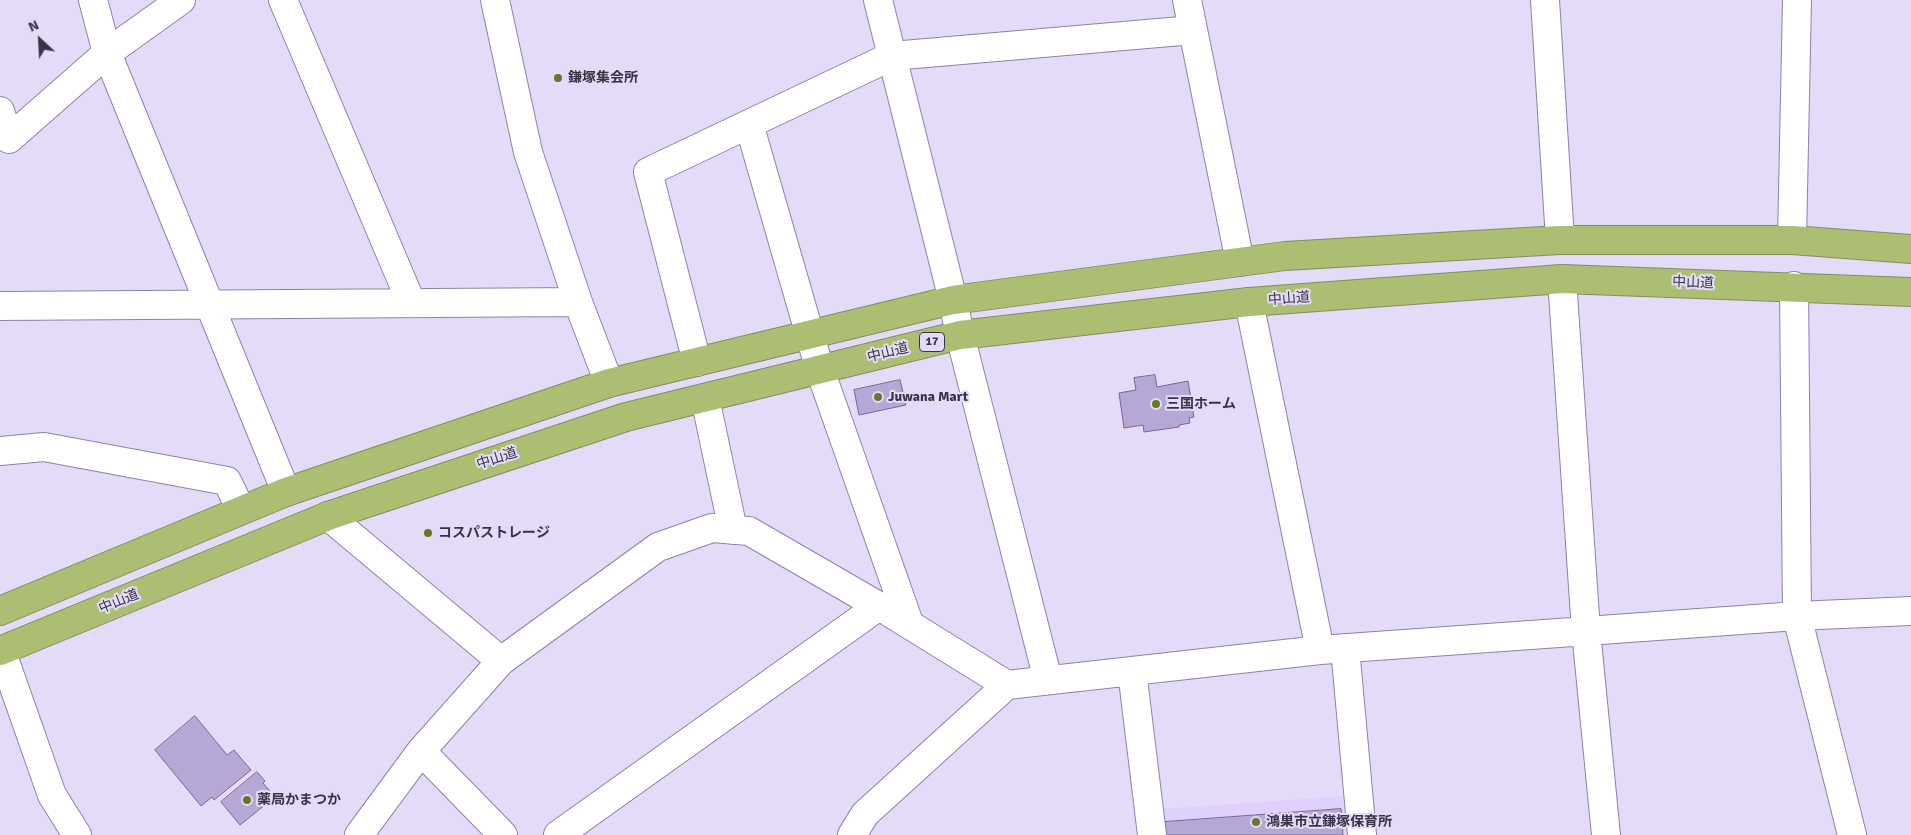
<!DOCTYPE html>
<html>
<head>
<meta charset="utf-8">
<style>
  body { margin:0 }
  #map { position:relative; width:1911px; height:835px; overflow:hidden; background:#e4dbf8; font-family:Signika,sans-serif }
  canvas { display:block }
  .north { position:absolute; left:15px; top:15px; width:50px; height:50px; -webkit-text-stroke:4px #e4dbf8; paint-order:stroke; rotate:335deg; font-size:14px; font-weight:700; line-height:20px; text-align:center; color:#393346 }
  .north::after { content:''; display:block; margin:auto; width:18px; height:22px; background:#393346; clip-path:polygon(50% 0,100% 100%,50% 72%,0 100%) }
</style>
</head>
<body>
<div id="map">
<canvas width="1911" height="835"></canvas>
<div class="north">N</div>
</div>
<script>
const ctx = document.querySelector('canvas').getContext('2d');
ctx.lineJoin = 'round';
function paint(path, color) { ctx.fillStyle = color; ctx.fill(path, 'evenodd'); }
function trace(path, color, width, dash) { ctx.strokeStyle = color; ctx.lineWidth = width; ctx.lineCap = dash ? 'butt' : 'round'; ctx.setLineDash(dash || []); ctx.stroke(path); }
function label(font, color, halo, rows, align = 'center') {
  ctx.font = font + ' Signika,"Noto Sans JP",sans-serif'; ctx.lineWidth = 4; ctx.setLineDash([]); ctx.textBaseline = 'middle'; ctx.strokeStyle = halo; ctx.fillStyle = color; for (const [text, x, y, turn = 0] of rows) {
    ctx.save(); ctx.translate(x, y); ctx.rotate((+turn || 0) * Math.PI / 180); ctx.textAlign = isNaN(turn) ? turn : align; if (halo) ctx.strokeText(text, 0, 0); ctx.fillText(text, 0, 0); ctx.restore();
  }
}
paint(new Path2D(`
  M1346,796l4,39h-186l-2,-26z`), '#e0d0fd');
const building = new Path2D(`
  M1155,375l2,12 31,-6 6,36 -5,1 1,5 -11,2v2l-35,5 -1,-7 -19,3 -5,-35 17,-3 -2,-12z
  M900,380l6,25 -47,10 -5,-25z
  M195,716l32,39 7,-5 17,20 -37,30 -2,-3 -11,9 -46,-56z
  M257,772l8,9 -2,2 12,14 -35,28 -19,-23z
  M1341,809l2,26h-177l-1,-13z`);
paint(building, '#b7a7d6');
trace(building, '#766792', 1);
const minor = new Path2D(`
  M93,0l14,53 179,439
  M283,0l128,302
  M495,0l33,152 50,150 31,81
  M878,0l75,300 7,35 88,345
  M1187,0l53,262
  M1545,0l15,240
  M0,111l9,28 98,-86 74,-53
  M749,124l71,246 89,253
  M1792,240l5,-240
  M1562,279l24,352 20,204
  M1794,286l3,330 55,219
  M1249,302l71,348
  M0,306l578,-4
  M697,362l-49,-190 244,-116 301,-26
  M705,398l28,132
  M0,451l44,-4 183,34 14,29
  M328,516l173,145
  M1345,648l17,187
  M1,650l51,145 25,40
  M1132,671l20,164
  M421,751l82,84
  M359,835l62,-84 80,-90 157,-114 54,-19 37,3 140,81 118,73
  M558,835l321,-229
  M852,835l13,-21 142,-129 313,-35 477,-34 114,-5`);
const highway = new Path2D(`
  M0,611l286,-119 323,-109 344,-83 332,-44 275,-16h232l119,9
  M0,651l328,-135 298,-99 334,-82 289,-33 313,-23 349,13`);
trace(minor, '#9080ad', 30);
trace(highway, '#838d63', 30);
trace(minor, '#fff', 28);
trace(highway, '#abbe72', 28);
for (const [x, y, r, color] of [
  [558,78,5,"#667725"],
  [878,397,5,"#667725"],
  [1156,404,5,"#667725"],
  [428,533,5,"#667725"],
  [247,800,5,"#667725"],
  [1256,822,5,"#667725"]
]) { const dot = new Path2D(); dot.arc(x, y, r, 0, 2 * Math.PI); ctx.fillStyle = color; ctx.fill(dot); trace(dot, '#e4dbf8', 2); }
for (const [x, y, w] of [
  [932,342,25]
]) { const box = new Path2D(); box.roundRect(x - w / 2, y - 9.5, w, 19, 4); ctx.fillStyle = '#e4dbf8'; ctx.fill(box); trace(box, '#393346', 1); }
label('bold 12px', '#393346', null, [
  ["17",932,342]
]);
label('bold 14px', '#393346', '#e4dbf8', [
  ["鎌塚集会所",568,78],
  ["Juwana Mart",888,397],
  ["三国ホーム",1166,404],
  ["コスパストレージ",438,533],
  ["薬局かまつか",257,800],
  ["鴻巣市立鎌塚保育所",1266,822]
], 'left');
label('14px', '#393346', '#e4dbf8', [
  ["中山道",1693,283,2],
  ["中山道",1289,299,-4],
  ["中山道",888,353,-14],
  ["中山道",497,459,-18],
  ["中山道",119,602,-22]
]);
</script>
</body>
</html>
